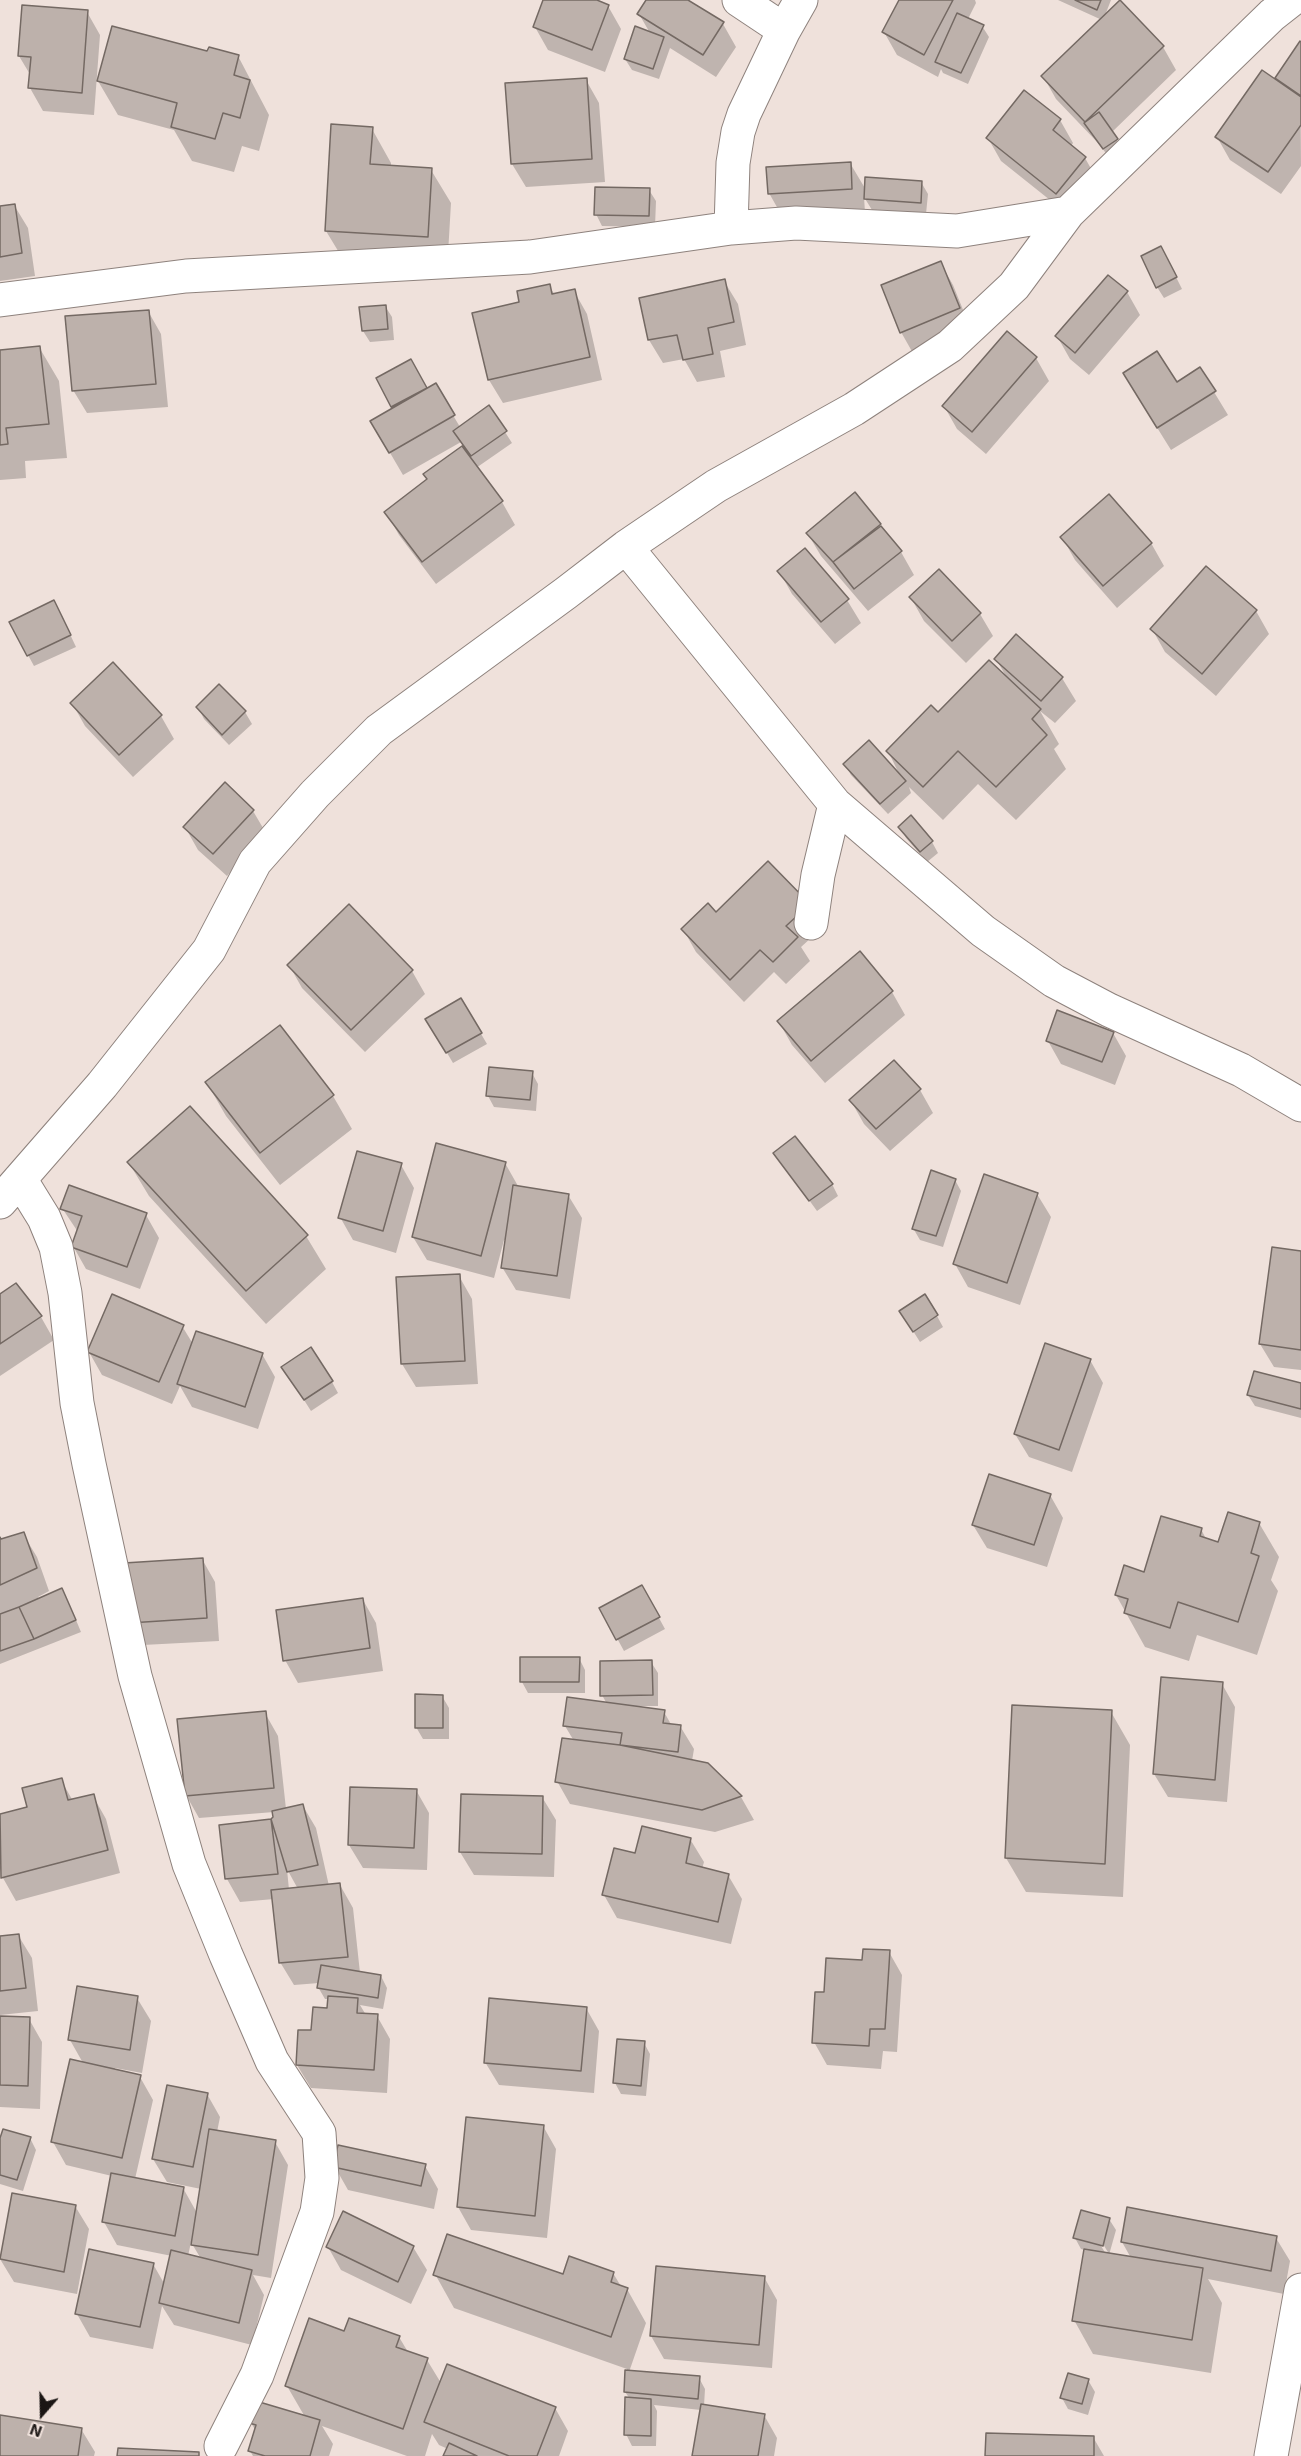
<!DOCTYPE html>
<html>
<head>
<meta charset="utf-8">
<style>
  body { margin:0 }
  #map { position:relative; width:1301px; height:2456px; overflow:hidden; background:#efe1db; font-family:"Exo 2",sans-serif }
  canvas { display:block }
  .north { position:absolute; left:12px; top:2384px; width:60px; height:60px; -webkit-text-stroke:4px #efe1db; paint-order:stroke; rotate:200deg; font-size:16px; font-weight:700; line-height:24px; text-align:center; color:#1b1614 }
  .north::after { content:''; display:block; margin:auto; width:21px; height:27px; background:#1b1614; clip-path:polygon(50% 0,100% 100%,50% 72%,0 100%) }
</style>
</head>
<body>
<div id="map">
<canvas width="1301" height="2456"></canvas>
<div class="north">N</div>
</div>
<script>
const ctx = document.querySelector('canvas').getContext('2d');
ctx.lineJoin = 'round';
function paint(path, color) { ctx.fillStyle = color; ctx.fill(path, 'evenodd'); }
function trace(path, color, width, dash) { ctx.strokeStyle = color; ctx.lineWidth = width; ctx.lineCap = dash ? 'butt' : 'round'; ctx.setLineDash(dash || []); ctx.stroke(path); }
paint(new Path2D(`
  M545,0h48l15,6 13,23 -16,43 -57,-22 -13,-23z
  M648,0h37l38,24 13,23 -20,30 -46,-29 -11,31 -27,-9 -7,-11 25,-26 -11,-19z
  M901,0h74l1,3 -8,16 14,7 7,11 -21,47 -25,-11 -2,-4 -3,8 -41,-22 -13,-23z
  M1058,0h53l-7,18 16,-16 43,45 13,23 -64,62 11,18 -12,10 -12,-16 -43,-45 -13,-23 59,-56z
  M87,12l13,23 -6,80 -51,-4 -13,-23 1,-12 -12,-20z
  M1300,43l1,123 -20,28 -51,-34 -13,-23 58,-56z
  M208,53l30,3 31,59 -10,36 -17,-5 -8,26 -42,-11 -18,-31 -56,-15 -20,-34z
  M586,80l13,23 6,79 -79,5 -14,-23z
  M1025,92l35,28 13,23 -2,3 14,12 13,23 -28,35 -69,-55 -13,-23z
  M372,129l19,34v4l40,3 20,33 -4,68 -101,-7 -20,-33z
  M850,163l16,27 55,-8 7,12 -2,20 -54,-4 -8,-13 1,15 -83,4 -13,-23z
  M649,190l7,11 -1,26 -53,-1 -6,-12z
  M14,205l14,23 7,48 -35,5v-74z
  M1167,259l15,30 -18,9 -7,-11z
  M940,262l13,23 19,47 -58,23 -13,-23z
  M724,281l14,23 8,41 -26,6 5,26 -28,5 -13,-23 -21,4 -14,-23 -8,-41z
  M549,286l6,9 19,-4 13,23 15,66 -99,23 -14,-23 -15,-66 47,-11z
  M1127,292l13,23 -51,60 -19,-16 -13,-23z
  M385,306l7,11 2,23 -24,2 -7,-11z
  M148,311l13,23 7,73 -81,6 -14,-23z
  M39,347l20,34 8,77 -42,3 1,17 -26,2v-128z
  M1036,358l13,23 -63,73 -29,-25 -13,-23z
  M410,361l17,29 8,-5 25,42 45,5 7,11 -36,25 26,34 13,23 -79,59 -37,-49 -13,-23 43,-32 -4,-5 39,-29 -3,-4 -58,33 -31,-53 22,-13 -16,-30z
  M1176,384l38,8 14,23 -57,35 -33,-53z
  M855,494l46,58 13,23 -46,36 -47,-55 -13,-22z
  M1062,537l89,6 13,23 -47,42 -42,-48z
  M779,571l68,29 14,23 -26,21 -43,-50z
  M911,598l69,16 13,22 -27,27 -42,-42z
  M1256,611l13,23 -53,62 -51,-44 -13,-23z
  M60,613l16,34 -42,19 -6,-11z
  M996,659l66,19 14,23 -21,22 -15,-12 19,33 -5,5 12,20 -50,51 -38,-36 -35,36 -34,-33 2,6 -23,21 -37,-39 -6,-11 56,14 -13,-27 50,-37 69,-36z
  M219,686l26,26 7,12 -23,21 -25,-26 -6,-12z
  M72,703l89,13 13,23 -41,38 -48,-51z
  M253,811l13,22 -39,43 -29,-26 -13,-23z
  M900,827l32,15 6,11 -11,9 -21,-24z
  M768,863l54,65 -21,19 9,14 -24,23 -12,-12 -30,30 -48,-50 -13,-23 33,-15z
  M859,953l33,39 13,23 -80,68 -33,-38 -13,-23z
  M289,965l123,6 13,23 -60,58 -63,-64z
  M461,1000l26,44 -34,19 -26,-44z
  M1113,1033l13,23 -11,29 -54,-21 -13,-23z
  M532,1073l6,11 -2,27 -42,-4 -6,-11z
  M207,1083l126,13 19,33 -72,56 -54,-69z
  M920,1090l13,23 -43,38 -26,-27 -13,-23z
  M775,1153l57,31 6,12 -21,15z
  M129,1163l177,73 20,33 -60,55 -117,-128z
  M505,1163l13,23 50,9 14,23 -12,81 -54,-9 -14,-23 4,-27h-2l-10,38 -67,-18 -14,-23z
  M401,1165l13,23 -18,65 -43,-13 -13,-23z
  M955,1180l6,11 -18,56 -23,-7 -7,-12z
  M1037,1194l14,23 -31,88 -52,-18 -13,-23z
  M62,1208l84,7 13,23 -19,51 -54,-20 -13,-23 5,-14z
  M1301,1252v118l-27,-3 -14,-23z
  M459,1276l13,23 6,85 -62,3 -14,-23 -4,-85z
  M16,1285l25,32 13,23 -54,36v-80z
  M937,1316l6,11 -23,15 -12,-19z
  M182,1326l11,18 69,10 13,23 -17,52 -66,-22 -12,-21 -8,18 -70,-29 -13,-23z
  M1090,1360l13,23 -31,89 -43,-15 -14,-23z
  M290,1378l42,4 6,11 -27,18z
  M1301,1384v34l-46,-12 -7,-11z
  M1050,1495l13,23 -16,49 -60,-19 -14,-23z
  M1259,1523l20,34 -8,23 7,11 -21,64 -60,-20 -8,26 -44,-14 -29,-52 85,-66 5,10 13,4z
  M23,1534l14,23 12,34 -11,6 1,2 29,2 13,31 -81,32v-126l1,3z
  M202,1559l13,23 4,59 -76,4 -13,-23z
  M642,1587l23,42 -41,22 -23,-42z
  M363,1600l13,23 7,48 -85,12 -13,-23z
  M579,1658l6,12v23h-57l-6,-11z
  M651,1662l7,11v33h-19v2l25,4 8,14h8l14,23 -2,12 15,4 34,32 13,23 -39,12 -145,-28 -13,-23 17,-40 -9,-15 42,-22 -5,-9z
  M1222,1684l13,23 -8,95 -59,-5 -14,-23z
  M442,1696l7,12v31h-26l-7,-12z
  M1014,1707l97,5 19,33 -7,152 -97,-5 -20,-34z
  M265,1713l13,23 8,73 17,-3 13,22 13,58 11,-1 13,23 7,65 21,3 6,12 -4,21 -23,-4 6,10 11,1 13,23 -3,54 -76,-5 -14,-23 16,-33 16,-23v-10h-4l-7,-12 1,-4 -25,2 -14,-23 -6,-63 -34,3 -13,-23 -6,-53 51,-6 3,-3 -1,-5 -75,6 -13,-23zM287,1869l6,11 5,9 -9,1z
  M61,1780l12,21 20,-5 13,23 14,54 -104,28 -13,-23 -3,-10v-52l29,-8z
  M416,1790l13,23 -2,57 -64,-2 -14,-23z
  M542,1797l14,23 -2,57 -80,-2 -14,-23z
  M690,1839l14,23 -2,7 26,6 14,24 -11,45 -114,-26 -13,-23z
  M18,1935l14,23 6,53 -38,4v-78z
  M889,1952l13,23 -5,77 -14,-1 -2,18 -54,-4 -13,-23 11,-49 39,-32z
  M137,1998l14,23 -9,52 -27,-5v3l25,6 13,23 -18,79 48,9 14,25 4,-24 -34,-7 -14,-23 54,-65 13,23 -3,15 58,10 13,23 -17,113 -18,-3 11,20 -12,50 -78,-20 -12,-19 -9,43 -63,-12 -13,-23 76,-50 12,21 7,-29 -55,-11 -13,-23 8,-46 -46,-11 -13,-23 30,-79 -13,-23zM191,2242l10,17 -13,-3z
  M586,2008l13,23 -5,62 -95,-8 -14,-23z
  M0,2018l29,1 13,23 -2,67 -40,-2z
  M644,2043l6,11 -4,42 -25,-2 -6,-11z
  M543,2126l13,23 -9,89 -76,-8 -13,-23z
  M30,2138l6,12 -13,41 -23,-7v-41z
  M425,2166l13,23 -4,20 -86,-19 -13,-23z
  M75,2206l14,23 -12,65 -63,-12 -14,-23z
  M1109,2219l7,11 -7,25 22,3 -9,-16 154,-4 14,23 -6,33 -76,-15 14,24 -11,70 -118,-19 -19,-34 11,-70 -4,-1 -6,-11zM1100,2239l9,15h-3l-8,-13z
  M328,2247h85l14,23 -16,34 -70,-34z
  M613,2273l9,15 5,1 19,34 -17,49 70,6 6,11 -1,17 60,9 13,23 -3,18h-80l7,-46 -47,-5 3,6 -1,35h-24l-6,-12 4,-35 -5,-7 2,-23 -173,-61 -19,-34 129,2z
  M764,2277l13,23 -5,68 -108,-9 -13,-23z
  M345,2333l54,4 9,15 19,8 14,23 114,25 13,23 -9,25h-114l3,-7 -9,-4 -7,-11 -7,22h-18l-85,-30 11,18 -4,12h-76l-3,-5 6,-20 -5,-8 54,-6 -18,-31z
  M1088,2380l7,12 -7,23 -20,-6 -6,-11z
  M0,2417l81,12 14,23 -1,4h-94z
  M1093,2437l11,19h-118z`), '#0003');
const building = new Path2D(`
  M543,0h54l12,5 -17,45 -59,-23z
  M646,0h42l36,22 -21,33 -66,-41z
  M899,0h54l-29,55 -42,-23z
  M1075,0h26l-4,10z
  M1120,0l44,46 -79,76 -44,-46z
  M22,5l66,5 -6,83 -54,-5 3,-31 -13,-1z
  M957,13l27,12 -23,48 -26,-11z
  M112,26l95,25 2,-4 30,8 -5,20 16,5 -10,38 -17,-5 -8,26 -44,-12 6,-24 -80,-22z
  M635,26l29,11 -11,32 -29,-10z
  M1300,41l1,1v54l-26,-18z
  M1262,70l39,27v28l-33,47 -53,-35z
  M587,78l5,81 -81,5 -6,-81z
  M1024,90l37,29 -8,11 33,27 -30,37 -70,-56z
  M1099,112l19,27 -15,10 -19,-26z
  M331,124l42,3 -3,37 62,4 -4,69 -103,-6z
  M851,162l1,27 -84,5 -2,-27z
  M865,177l57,4 -1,22 -57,-4z
  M595,187l55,1 -1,28 -55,-1z
  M15,204l7,49 -22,4v-51z
  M1161,246l16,31 -21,11 -15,-32z
  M941,261l19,47 -60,25 -19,-48z
  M1108,275l20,16 -53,62 -20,-17z
  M725,279l9,43 -26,6 5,26 -30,6 -6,-25 -29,5 -9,-42z
  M550,284l2,10 23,-5 15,68 -102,23 -16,-67 47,-11 -2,-11z
  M386,305l2,24 -26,2 -3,-24z
  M149,310l7,74 -84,7 -7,-75z
  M1007,331l30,26 -65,75 -30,-26z
  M40,346l9,78 -43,4 2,16 -8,1v-95z
  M1157,351l20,31 23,-15 16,24 -59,37 -34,-55z
  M411,359l16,29 -36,19 -15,-29z
  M436,383l19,32 -66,38 -19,-32z
  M489,405l18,26 -36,25 -18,-25z
  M462,446l41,55 -81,61 -38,-50 43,-33 -4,-5z
  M855,492l26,32 -48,38 -27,-29z
  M1109,494l43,49 -49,43 -43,-49z
  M881,526l21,25 -48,38 -21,-27z
  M805,548l44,51 -28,23 -44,-51z
  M1206,566l51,44 -55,64 -52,-45z
  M939,569l42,44 -29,28 -43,-44z
  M54,600l17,35 -44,21 -18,-34z
  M1016,634l47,43 -22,24 -47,-42z
  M989,660l52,49 -9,10 15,16 -51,52 -38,-36 -35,36 -37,-36 45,-46 7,7z
  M113,662l49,53 -43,40 -49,-52z
  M219,684l27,27 -24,24 -26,-28z
  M869,740l37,41 -26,23 -37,-40z
  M225,782l29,28 -41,44 -30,-27z
  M911,815l22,26 -13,11 -22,-25z
  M768,861l42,43 -24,22 12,11 -25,25 -13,-12 -30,30 -49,-51 27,-26 8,9z
  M349,904l64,66 -62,60 -64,-65z
  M860,951l33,40 -82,70 -34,-40z
  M461,998l21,35 -36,20 -21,-34z
  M1057,1010l57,22 -12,30 -56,-21z
  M280,1025l54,70 -74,58 -55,-71z
  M894,1060l27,29 -45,40 -27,-29z
  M489,1067l44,4 -3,29 -44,-4z
  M190,1106l118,129 -62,56 -119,-129z
  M795,1136l38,48 -24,17 -36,-48z
  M436,1143l70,19 -25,94 -69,-19z
  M357,1151l45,12 -19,68 -45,-13z
  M931,1170l25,9 -20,57 -24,-7z
  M984,1174l54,19 -31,90 -54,-19z
  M69,1185l78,28 -20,54 -56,-20 11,-31 -22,-7z
  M513,1185l56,9 -12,82 -56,-8z
  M1272,1247l29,4v99l-42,-6z
  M460,1274l5,87 -64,3 -5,-87z
  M16,1283l26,33 -42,28v-50z
  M112,1294l72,31 -25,57 -72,-30z
  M925,1294l13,21 -25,17 -14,-21z
  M196,1331l67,22 -18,54 -68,-23z
  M1045,1343l46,16 -32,91 -45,-16z
  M311,1347l22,34 -29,19 -23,-33z
  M1254,1371l47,12v26l-54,-14z
  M989,1474l62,20 -17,51 -62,-20z
  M1228,1512l32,10 -9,31 8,3 -21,66 -60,-20 -8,26 -46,-15 4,-14 -13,-4 9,-30 20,7 17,-56 41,12 -2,8 18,6z
  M24,1532l13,36 -37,17v-48l1,2z
  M203,1558l4,60 -78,5 -5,-60z
  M642,1585l18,32 -44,23 -17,-32z
  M62,1588l14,32 -42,19 -15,-32z
  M363,1598l7,50 -87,13 -7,-51z
  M19,1607l15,32 -34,12v-37z
  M520,1657h60l-1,25h-59z
  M652,1660l1,35 -53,1v-35z
  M1161,1677l62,5 -8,98 -62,-6z
  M415,1694l28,1v33h-28z
  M567,1697l98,13 -2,13 18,2 -3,27 -58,-7 2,-12 -59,-7z
  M1012,1705l100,5 -7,154 -100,-6z
  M266,1711l8,77 -89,8 -8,-77z
  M562,1738l58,7 88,18 34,33 -40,14 -147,-28z
  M62,1778l6,22 26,-6 14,56 -107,28 -1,-64 27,-7 -5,-19z
  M350,1787l67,2 -3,59 -66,-3z
  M461,1794l82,2 -1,58 -83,-2z
  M303,1804l15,61 -31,7 -16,-53 2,-2 -1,-6z
  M271,1819l7,55 -53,5 -6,-54z
  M642,1826l49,12 -5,25 43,11 -11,48 -116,-27 12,-47 21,5z
  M340,1883l8,74 -69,6 -8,-73z
  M19,1934l7,54 -26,3v-55z
  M863,1949l27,1 -5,79h-15l-1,17 -57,-3 3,-51h9l2,-34 36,2z
  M321,1965l60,10 -3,23 -61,-10z
  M77,1986l61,10 -8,54 -62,-10z
  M328,1996l30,2 -1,15 21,1 -4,56 -78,-5 2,-35h13l2,-23 14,1z
  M489,1998l98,9 -6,64 -97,-8z
  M0,2016l30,1 -2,69 -28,-1z
  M617,2039l28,2 -4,45 -28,-3z
  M70,2059l71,16 -19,83 -71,-16z
  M167,2085l41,8 -15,74 -41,-8z
  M466,2117l78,8 -9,91 -78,-9z
  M3,2129l28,8 -14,43 -17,-5v-37z
  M209,2129l67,11 -18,115 -67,-10z
  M338,2145l88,19 -5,22 -88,-19z
  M111,2173l73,14 -9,49 -73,-14z
  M12,2193l64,12 -12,67 -64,-13z
  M1127,2207l150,29 -6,35 -150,-29z
  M1081,2210l29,8 -7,28 -30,-8z
  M343,2211l71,35 -16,36 -72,-35z
  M447,2234l116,40 6,-18 45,16 -3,10 17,6 -17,49 -178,-62z
  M89,2249l65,14 -14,64 -65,-13z
  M1084,2249l119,19 -11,72 -120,-19z
  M171,2250l81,20 -13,53 -80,-20z
  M656,2266l109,10 -6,69 -109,-9z
  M309,2318l35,13 5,-13 51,18 -4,11 32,11 -25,71 -118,-43z
  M447,2364l109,43 -19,49h-28l-85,-34z
  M625,2370l75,6 -2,23 -74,-7z
  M1068,2373l21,6 -7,25 -22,-6z
  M625,2397l26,2v37l-27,-1z
  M256,2401l64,19 -10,36h-45l-17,-5 8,-26 -7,-2z
  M701,2404l64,10 -7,42h-66z
  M0,2415l82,13 -4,28h-78z
  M986,2433l108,3v20h-109z
  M449,2443l28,13h-34z
  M118,2448l81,4v4h-82z`);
paint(building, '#bdb1ab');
trace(building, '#746963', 1.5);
const minor = new Path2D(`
  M739,0l45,30
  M731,228l2,-65 5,-31 6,-18 40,-84 17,-30
  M0,300l186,-24 344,-19 201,-29 65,-5 161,8 111,-18
  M626,547l209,257 148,127 71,50 55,29 132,60 60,35
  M811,923l7,-48 17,-71
  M20,1179l24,39 12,29 9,46 12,110 12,61 46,212 54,188 37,91 46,106 47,72 3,45 -5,34 -60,163 -36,71
  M0,1202l102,-117 107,-135 46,-88 60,-68 64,-64 187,-137 60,-46 90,-61 138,-77 96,-63 64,-60 54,-73 204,-198 19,-15
  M1271,2456l30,-166`);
trace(minor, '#8e827d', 35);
trace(minor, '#fff', 33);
</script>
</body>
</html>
